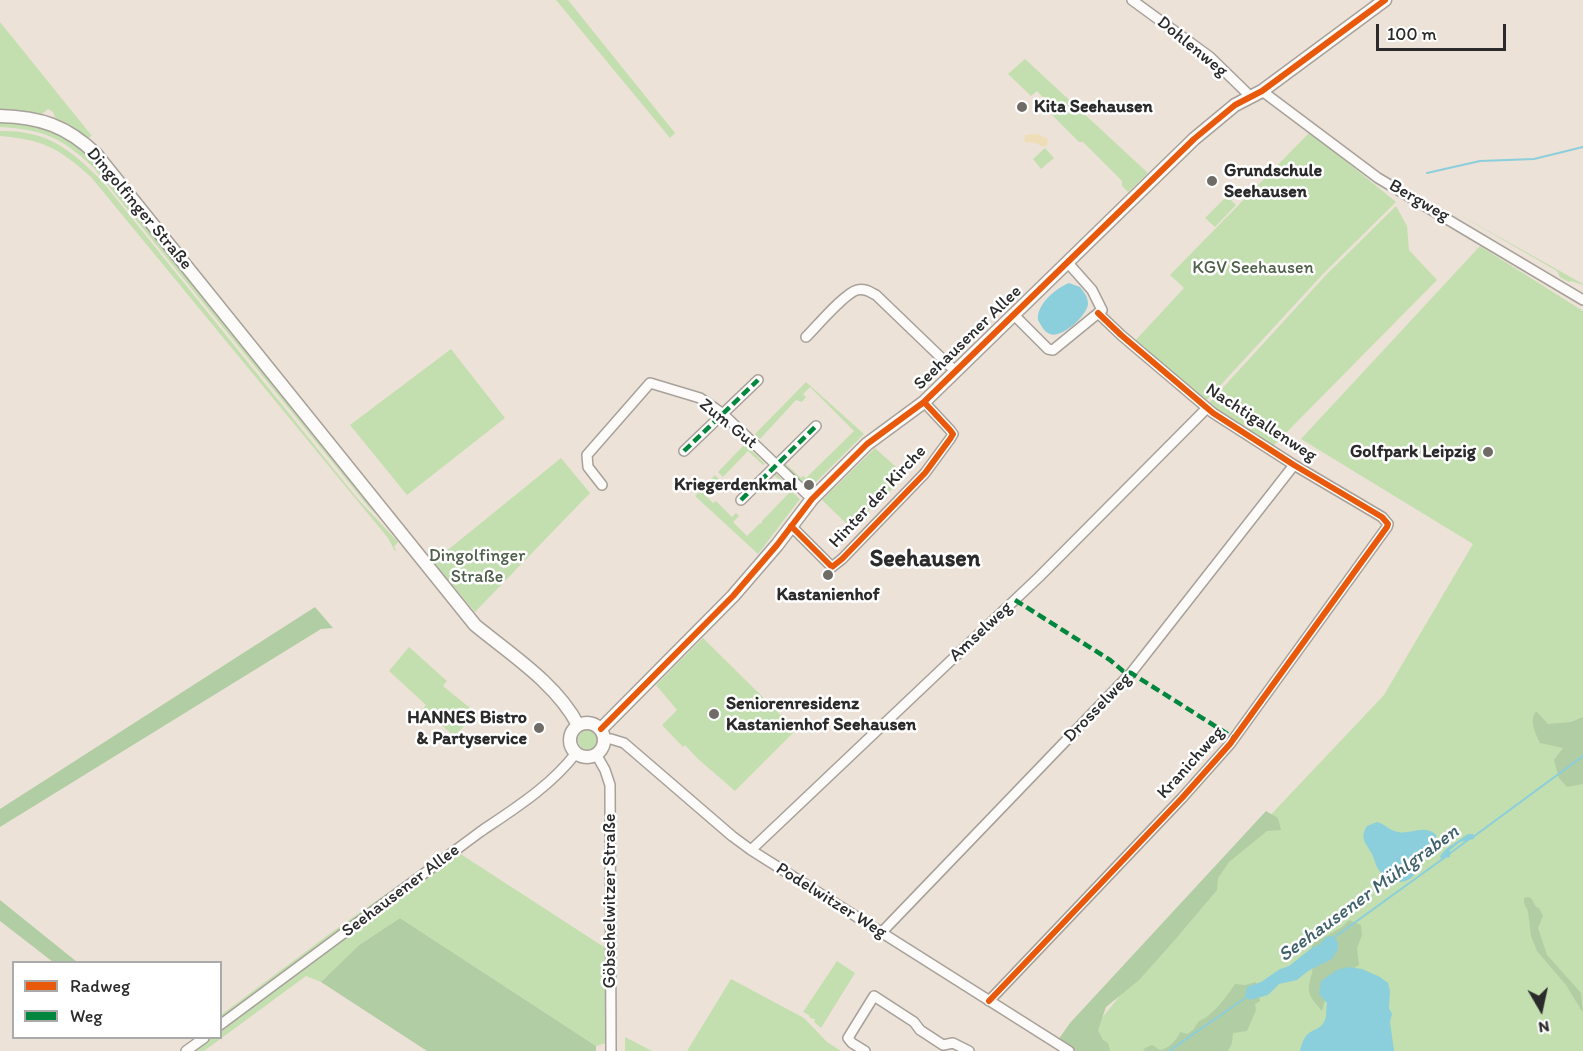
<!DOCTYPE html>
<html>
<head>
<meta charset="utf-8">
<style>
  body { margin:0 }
  #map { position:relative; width:1583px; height:1051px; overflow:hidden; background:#ede2d7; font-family:Itim,sans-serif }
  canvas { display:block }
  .legend { position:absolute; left:12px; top:961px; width:210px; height:78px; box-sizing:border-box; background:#fff; border:2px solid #aaa; margin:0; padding:8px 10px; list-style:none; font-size:18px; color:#2b2b2b }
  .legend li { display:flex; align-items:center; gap:12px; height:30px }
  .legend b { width:30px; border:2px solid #aaa }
  .north { position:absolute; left:1511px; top:979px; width:60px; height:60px; -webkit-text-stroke:4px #fff; paint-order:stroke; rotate:171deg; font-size:16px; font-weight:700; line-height:24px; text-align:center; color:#2b2b2b }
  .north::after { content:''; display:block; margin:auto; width:21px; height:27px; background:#2b2b2b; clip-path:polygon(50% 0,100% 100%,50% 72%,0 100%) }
  .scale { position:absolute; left:1376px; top:24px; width:130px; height:27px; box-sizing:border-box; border:3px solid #2b2b2b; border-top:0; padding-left:8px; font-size:18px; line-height:21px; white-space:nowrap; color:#2b2b2b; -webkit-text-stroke:4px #fff; paint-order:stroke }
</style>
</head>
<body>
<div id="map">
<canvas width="1583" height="1051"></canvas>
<ul class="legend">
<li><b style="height:8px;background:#e8590c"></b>Radweg</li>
<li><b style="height:8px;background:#00873e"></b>Weg</li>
</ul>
<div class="north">N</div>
<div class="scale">100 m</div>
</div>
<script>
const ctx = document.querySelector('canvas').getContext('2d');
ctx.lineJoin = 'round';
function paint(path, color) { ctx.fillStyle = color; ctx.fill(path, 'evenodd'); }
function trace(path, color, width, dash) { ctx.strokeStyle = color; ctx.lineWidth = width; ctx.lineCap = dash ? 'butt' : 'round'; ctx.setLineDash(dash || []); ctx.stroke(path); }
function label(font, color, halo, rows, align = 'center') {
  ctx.font = font + ' Itim,sans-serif'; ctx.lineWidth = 5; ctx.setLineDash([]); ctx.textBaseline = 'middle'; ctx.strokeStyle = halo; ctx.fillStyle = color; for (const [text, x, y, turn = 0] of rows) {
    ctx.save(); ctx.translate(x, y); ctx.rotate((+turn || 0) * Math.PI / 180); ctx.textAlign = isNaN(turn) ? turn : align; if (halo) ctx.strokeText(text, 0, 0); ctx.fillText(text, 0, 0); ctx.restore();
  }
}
paint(new Path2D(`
  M556,0h12l107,133 -5,5z
  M0,22l92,114 -5,2 -32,-21 -2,-5 -5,-3 -6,5 -42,-2z
  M1025,59l123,114 -20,19 -6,-6v-5l-39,-39h-4l-34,-34 4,-5 -12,-12 -6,5 -23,-22z
  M0,121l30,2 32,11 30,23 294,363c-11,-4 -20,-16 -27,-25l-266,-328c-32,-30 -49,-37 -93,-40z
  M0,131c47,-1 70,18 102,50l255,317 41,44 -4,5 2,3 -1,1 -7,-13 -297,-361c-33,-29 -46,-37 -91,-41z
  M1310,132l86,70 -73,72 -118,128 -71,-60 50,-54 -14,-13z
  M1045,148l9,10 -13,11 -8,-10z
  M1227,196l9,9 -21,22 -10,-9z
  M1396,206l11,20 2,24 28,30 -164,166 -65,-42 117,-128z
  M1453,211l130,73v1l-12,-4 -2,1 -9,-5 -3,-6z
  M1480,246l103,65v740h-491l-10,-8 146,-183 156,-165 89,-151 -172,-105z
  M451,349l54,69 -98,77 -57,-70z
  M806,382l58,52 -51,51 -5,-5 -5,5 -18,-18v-4l16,15 2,-2 3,2 48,-47 -44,-44 -7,7 3,3 -4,5 -6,-2 -36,39 -5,-5z
  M745,444l20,20 -2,1 -15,-14 -25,26 -5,-5z
  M875,448l31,28 -55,52 -29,-28z
  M561,458l29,35 -115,119 -42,-50z
  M775,473l19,18 -1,2 7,6 -42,55 -63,-58 20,-21 6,6 -16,14 8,8 3,-2 16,16 4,-4 3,3 -6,6 14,14 12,-12 3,-1v-2l29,-30 -18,-17z
  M703,638l93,92 -61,61 -38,-33 -12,-13 -2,2 -21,-22 15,-15 -21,-25z
  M409,647l38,34 -4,5 32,26 -20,25 -32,-28 3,-4 -37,-34z
  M578 740a10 10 0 1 1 20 0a10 10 0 1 1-20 0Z
  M459,853l145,94 2,96 -10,3 -196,-128 -41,27 -38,37 -15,-6 -102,75h-12l18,-13h10l1,-8z
  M403,882l3,4 -185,138v-9l111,-83z
  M837,961l18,12 -34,55 -7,-6 1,-3 -5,-1 -1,-3 -6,-3z
  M731,979l73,39 23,24 14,9h-154z
  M625,1037l27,14h-27z`), '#c3dfaf');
paint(new Path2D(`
  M315,607l18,21 -12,1 -321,198v-18z
  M1536,711l12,13 23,-2 12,-5v67l-16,3 -8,-9 -5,-18 9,-12 -23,-5c-5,-11 -11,-22 -4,-32z
  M1266,811l12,7 3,12 -14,1 -38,31 -11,16 -1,12 -44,52 -34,38 -33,27 -8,23 5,10 5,3 2,8h-34l-18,-11 12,-17z
  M1528,897l3,1 5,9 3,1 4,8 -5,12 9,27 34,38 2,20 -17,-28 -29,-34 -6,-15 -3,-25 -4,-8v-5z
  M0,900l77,62h-24l-53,-41z
  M400,918l196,128v5h-169l-106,-69 38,-37z
  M1349,920l12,5 1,10 -5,13 2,17 -24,15 -6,6 -7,25c-14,-17 -16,-17 -10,-38 2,-8 -1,-20 0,-29l30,-17z
  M1256,982l4,19 -5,3 1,6 -9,21 -14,2 -1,10 -4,8h-85l2,-3 7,-3 8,5c8,-1 17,-10 20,-18l7,2 6,-4 6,-9c13,-4 29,-26 36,-37l10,1z`), '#b1cda4');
paint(new Path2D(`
  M1037,134l11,5 -1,6 -3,2 -9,-4 -11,-1 1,-7z`), '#eedeb8');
paint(new Path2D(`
  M1069,283l11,4c4,5 8,10 8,17 -1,12 -27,35 -38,30 -6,-2 -9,-9 -12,-14 -2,-15 18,-32 31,-37z
  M1377,822c8,2 13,9 21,10 11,3 24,-7 36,1 3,3 4,8 3,13 -3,7 -11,11 -15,17 -3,5 -6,11 -11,15 -12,9 -28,1 -34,-11 -2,-4 -3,-9 -5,-13 -6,-11 -13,-15 -5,-28z
  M1468,834h5l1,5 -14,3 -10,8v7l-9,2 -1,-3 6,-7z
  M1330,936l5,2 3,5v6l-6,10 -24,12 -11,9 -18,4 -11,11 -18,5 -5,-4 2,-9 14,-5 19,-13 9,-3 24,-19 6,-2 7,-8z
  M1348,967l14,2 18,8 8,6 2,8 -1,17 3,6 -2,8 4,29h-94c6,-26 16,-16 24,-29 3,-4 2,-14 3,-19l-8,-9 2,-13 16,-11z`), '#8bcedc');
trace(new Path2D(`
  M1427,173l53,-12 54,-2 49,-12
  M1473,837l110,-81
  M1449,854l19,-14
  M1332,939l112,-81
  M1169,1051l79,-55`), '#8bcedc', 2);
const minor = new Path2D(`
  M1132,0l78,57 40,39
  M1262,91l116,87 205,122
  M1014,315l34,34 5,1 49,-40 -10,-20 -24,-27
  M806,337c11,-11 39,-44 51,-47 8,-2 13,2 19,5l79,76
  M684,451l74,-71
  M602,485l-14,-18 -1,-12 63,-72 50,15 23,16 89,85
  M741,500l75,-74
  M791,526l41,41 10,-8 83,-86 25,-34 3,-5 -3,-4 -26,-28
  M604,739h7l13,4 108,93 19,14 318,201
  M596,754l9,16 5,15 1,266
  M751,850l288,-273 167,-168
  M881,933l250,-260 163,-208
  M989,1001l193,-203 48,-54 157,-217 1,-3 -6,-7 -88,-52 -81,-52 -92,-78 -23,-22
  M220,1025l260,-193c34,-23 71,-46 96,-79
  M186,1051l18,-13
  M865,1051l-13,-8 -4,-5 26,-42 40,26 6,8 23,15 10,-2 16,8`);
const tertiary = new Path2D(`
  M0,116c40,1 67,10 96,38l379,471c35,29 81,58 103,100
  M570 740a17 17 0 1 1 34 0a17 17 0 1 1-34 0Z
  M601,729l132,-133 44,-51 35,-46 55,-55 57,-42 270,-263 41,-34 27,-14 123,-91`);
trace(minor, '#a7a19a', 12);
trace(tertiary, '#a7a19a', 15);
trace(minor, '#fcfbf9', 9);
trace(tertiary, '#fcfbf9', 12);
trace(new Path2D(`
  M684,451l74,-71
  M741,500l75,-74
  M1015,600l95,60 13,11 8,2 103,65`), '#00873e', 4.5, [9, 4.5]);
trace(new Path2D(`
  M791,526l41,41 10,-8 83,-86 25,-34 3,-5 -3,-4 -26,-28
  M601,729l132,-133 44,-51 35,-46 55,-55 57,-42 270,-263 41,-34 27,-14 123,-91
  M989,1001l193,-203 48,-54 157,-217 1,-3 -6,-7 -88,-52 -81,-52 -92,-78 -23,-22`), '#e8590c', 6);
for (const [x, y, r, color] of [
  [1022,107,6,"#6f6b67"],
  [1212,181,6,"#6f6b67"],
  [1488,452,6,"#6f6b67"],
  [809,485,6,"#6f6b67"],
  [828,575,6,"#6f6b67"],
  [714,714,6,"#6f6b67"],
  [539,728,6,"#6f6b67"]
]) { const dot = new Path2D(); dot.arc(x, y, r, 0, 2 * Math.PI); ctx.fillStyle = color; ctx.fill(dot); trace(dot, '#fff', 2); }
label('18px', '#2b2b2b', '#fff', [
  ["Dohlenweg",1192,47,39],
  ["Bergweg",1419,201,30],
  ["Dingolfinger Straße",139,209,50],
  ["Seehausener Allee",968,338,-44],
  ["Nachtigallenweg",1261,423,33],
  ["Zum Gut",728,424,39],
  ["Hinter der Kirche",878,497,-47],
  ["Amselweg",981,632,-43],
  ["Drosselweg",1098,708,-46],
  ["Kranichweg",1191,763,-48],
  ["Seehausener Allee",401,891,-37],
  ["Göbschelwitzer Straße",610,901,-90],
  ["Podelwitzer Weg",831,901,32]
]);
label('bold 18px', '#2b2b2b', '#fff', [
  ["Kita Seehausen",1034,107],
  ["Grundschule",1224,171],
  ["Seehausen",1224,192],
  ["Golfpark Leipzig",1476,452,"right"],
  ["Kriegerdenkmal",797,485,"right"],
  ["Kastanienhof",828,595,"center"],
  ["Seniorenresidenz",726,704],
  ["Kastanienhof Seehausen",726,725],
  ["HANNES Bistro",527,718,"right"],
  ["& Partyservice",527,739,"right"]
], 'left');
label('18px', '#4e6049', '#fff', [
  ["KGV Seehausen",1253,268],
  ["Dingolfinger",477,556],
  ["Straße",477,577]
]);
label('italic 20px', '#3e616a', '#fff', [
  ["Seehausener Mühlgraben",1369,894,-36]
]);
label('bold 24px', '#2b2b2b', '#fff', [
  ["Seehausen",925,560]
]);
</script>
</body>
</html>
